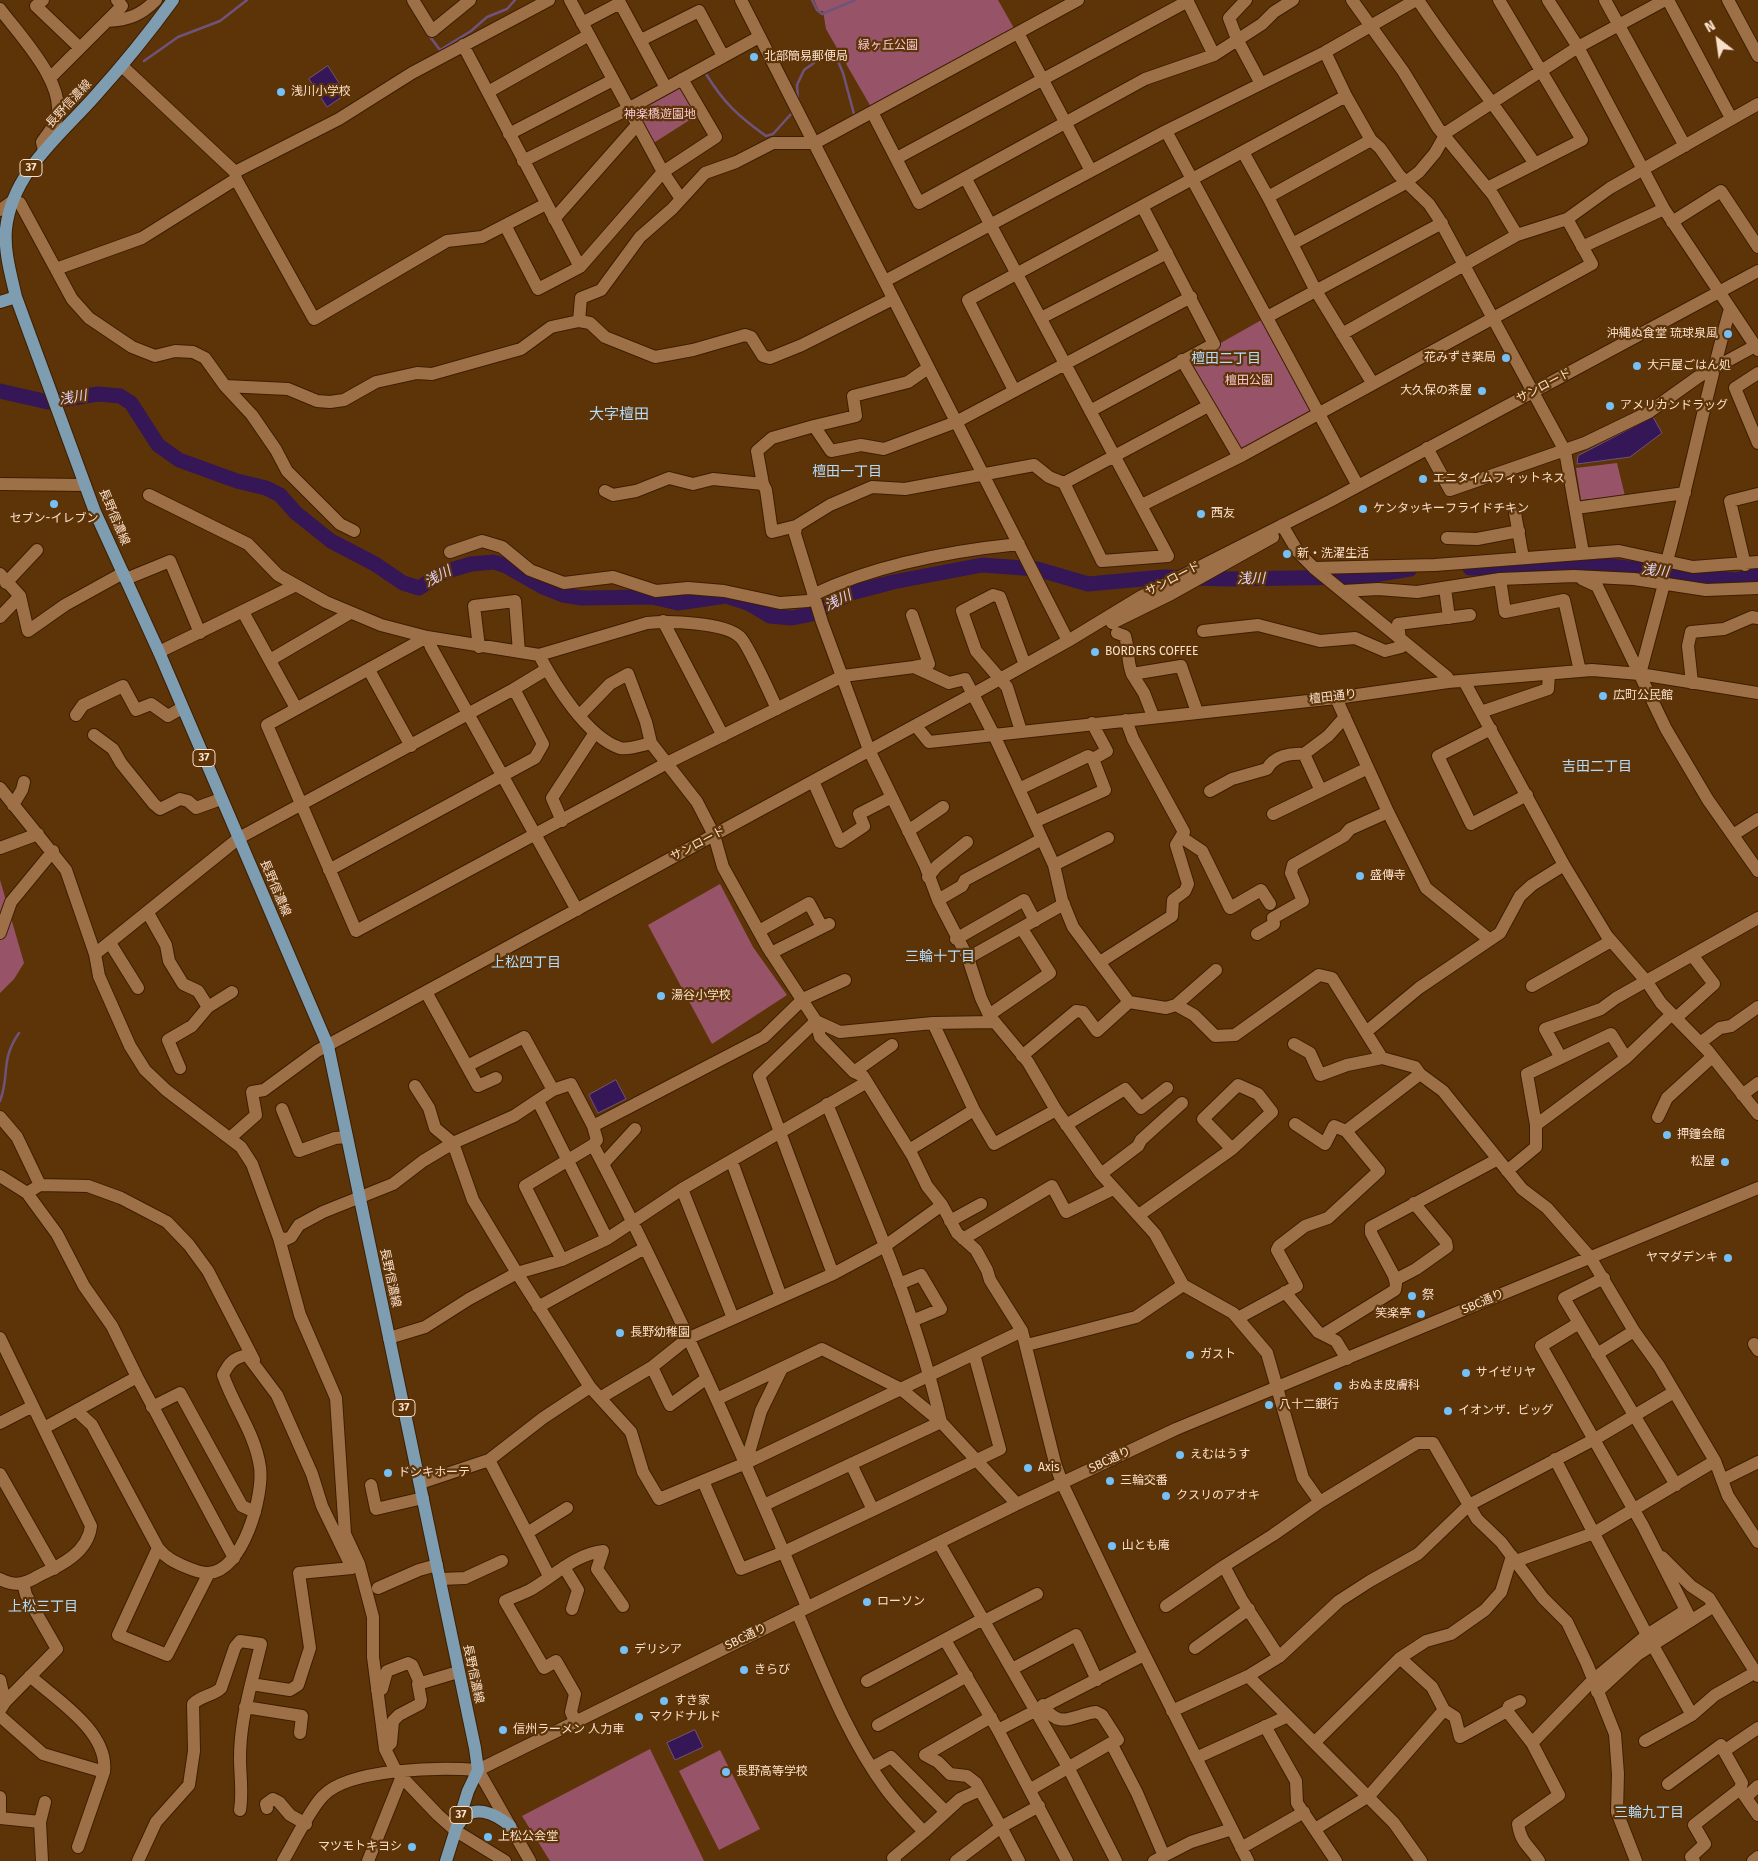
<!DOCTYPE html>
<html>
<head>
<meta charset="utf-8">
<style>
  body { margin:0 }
  #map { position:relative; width:1758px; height:1861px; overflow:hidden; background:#5d3408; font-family:"Fira Sans",sans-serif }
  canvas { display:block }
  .north { position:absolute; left:1693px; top:15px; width:50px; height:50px; -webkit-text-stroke:4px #5d3408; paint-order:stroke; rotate:330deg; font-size:14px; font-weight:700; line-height:20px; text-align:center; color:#fae0cb }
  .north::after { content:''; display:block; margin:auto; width:18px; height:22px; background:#fae0cb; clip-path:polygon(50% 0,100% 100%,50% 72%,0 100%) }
</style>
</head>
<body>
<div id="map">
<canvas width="1758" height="1861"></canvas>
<div class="north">N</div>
</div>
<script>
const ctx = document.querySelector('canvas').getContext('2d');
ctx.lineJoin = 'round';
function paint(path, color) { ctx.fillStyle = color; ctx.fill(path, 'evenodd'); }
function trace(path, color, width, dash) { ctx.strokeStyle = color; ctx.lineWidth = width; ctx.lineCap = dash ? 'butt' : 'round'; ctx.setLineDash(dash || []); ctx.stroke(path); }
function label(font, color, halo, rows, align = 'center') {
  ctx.font = font + ' "Fira Sans","Noto Sans JP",sans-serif'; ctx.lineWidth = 4.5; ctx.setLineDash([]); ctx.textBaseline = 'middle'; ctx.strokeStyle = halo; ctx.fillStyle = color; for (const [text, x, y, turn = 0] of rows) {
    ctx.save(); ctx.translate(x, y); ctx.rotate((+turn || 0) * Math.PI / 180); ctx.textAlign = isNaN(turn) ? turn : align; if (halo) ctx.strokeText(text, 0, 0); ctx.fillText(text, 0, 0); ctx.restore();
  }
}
paint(new Path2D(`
  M814,0h184l17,30 -144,77 -45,-78 -3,-18h-4z
  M680,81l19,33 -47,30 -21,-35z
  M1265,318l49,92 -74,41 -53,-89z
  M1617,463l8,33 -44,4 -5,-32z
  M0,880l24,83 -10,16 -14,14z
  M720,884l33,63 34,48 -75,49 -64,-119z
  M650,1749l54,112h-154l-28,-45z
  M720,1750l40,79 -41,21 -40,-79z`), '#975468');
const water = new Path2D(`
  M328,66l18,28 -19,13 -18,-28z
  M1653,417l9,16 -32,24 -53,7 1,-8z
  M616,1080l10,19 -28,14 -9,-18z
  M695,1730l8,17 -28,13 -8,-17z`);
paint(water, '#351657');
trace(water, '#70537a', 1);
trace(new Path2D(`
  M812,0l5,10 5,4 33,-14
  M428,34l12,16 31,-19 16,-14 20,-8 8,-9
  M144,61l34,-24 42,-16 27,-21
  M706,74c18,29 32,42 60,62l7,-2 19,-21
  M798,103l-1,-18 7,-15 10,-7 -1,-8 18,-4 3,1 9,21 11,41
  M0,1101c10,-26 0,-41 19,-68`), '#70537a', 2.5);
trace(new Path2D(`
  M0,391l48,11 50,-8 22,2 11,7 27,42 21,15 58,21 29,7 14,7 16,18 35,28 44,23 28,19 16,5 25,-16 27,-8 23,-2 12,4 37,21 20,8 19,3 70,-1 26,6 48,-7 24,8 20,12 22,2 20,-4 39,-21 42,-11 89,-17 55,4 51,15 76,-7 62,2 135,-2 49,-8
  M1470,568l140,-2 125,14 23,-5`), '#351657', 15);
const minor = new Path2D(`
  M43,0l-7,6 44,42
  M413,0l19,31 38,-31
  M741,0l327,641
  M1187,0l27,55
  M1246,0l-17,18 8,21 23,43
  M1352,0l51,71 35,57 55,67 24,40
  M1418,0c37,56 80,108 117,164
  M1548,0l30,47 86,162 94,141
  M1605,0l80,146
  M1668,0l63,118
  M1728,0l30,56
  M0,9c20,27 71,79 55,114 -3,6 -9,13 -13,19l2,9
  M107,21c22,-1 34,-6 49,-21
  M582,23l38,-20 46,85
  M1018,33l73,138
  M641,40l58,-29 24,45
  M463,45l117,222 83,-95 -93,-172
  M1325,52l21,44 25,44 9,8 19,27 30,29 10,15 126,232 18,102
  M51,77l71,-71 -5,-6
  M488,92l101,-57
  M872,112l47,91 226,-124 69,-24 48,-31 12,-12 19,-12
  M1166,131l159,-79 91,-52
  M509,134l104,-54
  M1243,152l25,45 48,94 57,93
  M897,158l291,-157
  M523,161l105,-52 131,-72
  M235,172l104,-53 73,-46 137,-73
  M236,179l78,140 133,-78 35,-4 64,-33
  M1487,188l95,-48 -83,-140
  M1268,197l103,-57
  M681,199l-18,-27 53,-35 -34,-58
  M0,210l13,-9 7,2 52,96 17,19 43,29 23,9 20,-5 18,1 12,6 20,28 27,29 24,35 11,21 53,53 14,7
  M554,219l83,-94
  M1672,222l49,-31 37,56
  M505,225l33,64 42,-22
  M1292,244l110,-59 17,-13 16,-19 12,-21 131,-85 87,-47
  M1582,247l82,-38
  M56,269l86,-31 94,-59 -1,-7 -113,-106
  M885,281l281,-150 192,355
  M1267,317l175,-94
  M1041,318l126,-65
  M579,321l2,-23 20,-8 39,-53 32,-28 33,-36 31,-11 37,-19h42l263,-143
  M1342,334l175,-99 50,-16 43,-31 148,-84
  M1182,360l57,97
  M1758,373l-23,15 23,55
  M225,386l63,3 29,12 13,1 14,-2 32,-18 41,-9 15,1 89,-25 30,-22 28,-6 11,2 15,14 50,20 38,-7 52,-15 6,2 12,19 7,2 32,-13 91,-46
  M1014,390l-46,-90 378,-204
  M1090,411l124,-67 -72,-138
  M814,426l42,-10 -3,-20 55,-14 20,-14
  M1427,448l23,42 135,-47 64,-31 49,-35 57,-31
  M1064,483l144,-77
  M0,484l85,1
  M763,484l-6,-33 15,-13 42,-12 17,25 30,-6 23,4 72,-27 235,-125
  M605,491l8,4 23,-4 33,-13 24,6 20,-5 50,5 3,6 6,42 24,-6 34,-21 42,-18 33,2 129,-24 15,12 15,6 38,78 66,-5 -202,-377
  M149,495l99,49 30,31 48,27 55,23 46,12 112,18 108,-32c22,-2 77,-1 93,14 8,7 31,59 37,72
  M1142,505l101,-50 349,-191 -25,-45
  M1576,508l109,-15
  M1515,513l8,45
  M1282,525l16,27 16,16 133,109 1,5
  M796,526l-1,8 27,88 47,128 56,115 13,35 30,58 13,40 8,17 39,47 28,48 45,64 54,60 28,51 50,28 34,40 36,125 17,24
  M1447,538l30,1 42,-8
  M450,552l32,-11 20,6 28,23 34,13 49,-6 43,14 32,-3 36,3 56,12 28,-2 7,-4
  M1667,561c23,-84 39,-169 63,-252
  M1745,565l-15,-64 28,-7
  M1314,568l121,-3 184,-14 74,16 65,-5
  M0,574l20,22 8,35 37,-26 58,-32
  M126,579l44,-18 30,72
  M1582,579l15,7 69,143 42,71 50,71
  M6,583l31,-33
  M1445,588l4,30
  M1343,591l35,-2 39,3 83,-13
  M815,594c62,-30 135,-43 204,-50
  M243,612l53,96
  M912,615l17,49 -15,3
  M0,617l20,-21
  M663,621l60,115
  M1112,623l59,-29 102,-57
  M1203,631l55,-6 62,16 35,-3 30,13 16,-4 -3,-23 72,-9
  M1117,633l8,3c4,13 2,25 7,38l49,-8 16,46
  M427,637l-160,88 89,206 311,-168 176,-87 71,-9 35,16 16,-4 29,56 60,130 8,35 11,27 56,75 37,6 10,-3 18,10 21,21 20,-1 84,-60 13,3 50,80 33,9 5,7 23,17 79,98 25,19 43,49 44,74 25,35 56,95 13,35 30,46
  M427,637l4,10 146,263
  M479,647l-5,-41 41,-5 4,51
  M159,652l135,-66
  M539,655c16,30 48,82 81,93 8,2 23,-3 31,-5l46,59 17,33 9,32 45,81 48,73 4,16 34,35 9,4 49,79 15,31 15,19 15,28 19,17 11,20 3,10 32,51 33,132 7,20 69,145 117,233
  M270,660l80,-47
  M369,670l42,76
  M1580,671l-16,-71 -59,12 -5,-33 74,-3 60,3 72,11 52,-2
  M1132,674l12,19 9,23
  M1640,674l24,-90
  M1464,681l100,184 43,71 40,46 14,21 47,48 50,63
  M1692,683l-4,-37 3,-14 33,-3 28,-12 6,1
  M1336,698l52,114 38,76 64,52
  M1481,712l67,-23 1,-15
  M76,715l7,-10 40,-19 13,24 15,-6 17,12 14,-8
  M580,715l30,-31 18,-10 18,48 5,21
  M1092,723l15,28 -14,8
  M916,726l13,16 407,-44 112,-16 144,-12 48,4 118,19
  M1491,729l-53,27 33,68 56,-29
  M1021,731l-14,-44 -31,-36 -14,-40 31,-16 7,2 25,68
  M94,735l19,14 8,14 33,41 6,5 20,-10 8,2 8,7 25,-9
  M1304,754l24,-18 17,-19
  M813,781l27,61 24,-16 -5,-12 33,-17
  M0,788l66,82 29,84 4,22 31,70 15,24 21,20 75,57 11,17 27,74 21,77 36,83 9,136 14,30 14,53v40l12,92 11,22 42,44 18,16 49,30
  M1019,789l69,-33 5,3 12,31 -71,32
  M1210,791l22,-12 35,-10c7,-13 23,-16 37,-15l17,37
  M13,805l9,-15 2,-8
  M1273,814l95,-46
  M562,821l-10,-23 42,-64
  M908,831l35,-24
  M1733,835l25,-16
  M1181,837l21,14 28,57 31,-18 9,14
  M0,848l38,-14
  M1054,865l54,-27
  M329,870l206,-112 8,-14 -29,-55
  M928,877l9,-11 30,-24
  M938,900l24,-14 3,-6 77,-41
  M148,913l18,32 3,16 14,23 15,7 10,16
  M759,931l50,-28 13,24
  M0,933l11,-31 42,-51
  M1257,934l17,-10 -1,-6 30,-17 -12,-28 2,-8 51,-29 6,-7 38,-17
  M956,939l68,-39 11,21
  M110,943l28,45
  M771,953l58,-29
  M95,954l144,-116 275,-149 33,-20
  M968,958l96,-54
  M1100,962l72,-46 1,-16 12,-9 3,-7 -12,-39 8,-13 -51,-93 -7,-19
  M1532,986l79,-45
  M426,992l52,94 18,-8
  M1176,1005l40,-35
  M989,1015l61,-42 -28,-44
  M1676,1018l38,-34 -22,-29
  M816,1021l-57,55 74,198
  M816,1021l24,11 93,-9 60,-1
  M933,1023l41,87 20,34 62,-34
  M1366,1032l53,-44 81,-55 20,-37 12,-11 32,-20
  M1700,1043l20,-15 11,-2 27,-19
  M1294,1044l16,9 10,22 27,-10 35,-7
  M1022,1056l54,-45 7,1 14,19 32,-29
  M1561,1058l-16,-29 56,-20 15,-11 142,-80
  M467,1066l57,-29 29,53
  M180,1068l-12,-28 24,-14 16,-19 24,-15
  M854,1072l38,-27
  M415,1086l14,22 6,20 18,15 20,57 44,73 73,114 41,45 12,40 16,27 87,-36 276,-132
  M1742,1095l16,-12
  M538,1101l69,138
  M827,1104c43,104 89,208 114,318
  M282,1109l17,42 36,-13 12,-1
  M0,1117l17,20 23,48
  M1658,1117l9,-19 45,-41
  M1295,1124l30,20 9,-18 12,5 74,-57
  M1066,1125l59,-36 16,19 26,-20
  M1536,1125l90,-67
  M593,1126l171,-89 39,-38 42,-19
  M230,1138l26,-23 -4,-23 12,-2 53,-39 656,-357 95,-53 74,-45 188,-95 428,-230
  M909,1150l65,-40
  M732,1162l49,135
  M603,1164l32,-35
  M1507,1171l29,-24v-22l-9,-51 84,-40 15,24 46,-44
  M1101,1174l37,-28 3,-6 41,-37
  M0,1176l27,17 30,41 27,52 28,40 25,51 -93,51
  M682,1189l51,129
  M27,1193l13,-8 48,1 33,12 46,24 22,23 19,26 46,89
  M1139,1215l93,-66 40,-37 -14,-18 -20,-9 -35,34 29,30
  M950,1221l31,-17
  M279,1238l8,1 4,-2 8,-12 24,-13 70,-28 30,-23 30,-18 61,-27 39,-26 18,-6 22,42 4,14 -4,5c79,150 148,306 214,462
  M963,1239l89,-53 14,26 47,-23
  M562,1260l-37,-74 68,-41
  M1604,1278l-40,20 112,187
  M1395,1280l21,-11 31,-22 -1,-5 -32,-39
  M899,1284l22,-9 20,34 -29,12
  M1285,1292l33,40 18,9 11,18
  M538,1307l107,-59
  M1238,1318l59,-32 -20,-36 2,-4 26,-20 23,-8 51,-47 -33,-40
  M1579,1323l-38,23 102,180 48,94
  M1324,1334l71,-44 1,-6 -2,-8 -23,-43v-6l127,-68
  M0,1338l91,188c-3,26 -29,39 -51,49 -5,3 -12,7 -18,8 -7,2 -16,-1 -22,-4
  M389,1338l36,-11 44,-28 48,-26 45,-13 45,-21 75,-50 185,-107
  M1754,1344l4,6
  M1027,1345l109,-28 47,-32
  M1597,1354l37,-23
  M652,1367l18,38 37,-27
  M137,1377l97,181
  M600,1398l52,-31 35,-28 146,-65 52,-28 57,-41
  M717,1399l105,-50 79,40 40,33 76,82
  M152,1407l28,-14 62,113 13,6
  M77,1411l15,14 66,123c8,10 16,14 28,19 7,3 14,6 22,6 35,-1 56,-78 52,-106 -5,-34 -26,-60 -37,-92 6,-12 10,-17 24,-20l30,40 35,79 10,32 29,60
  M0,1423l33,-17
  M1555,1459l92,176 45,80
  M489,1460l38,73
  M746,1463l15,-52 21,-43
  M851,1464l90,-42
  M0,1474l54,95
  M1722,1480l36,-18
  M703,1481l38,88 43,-17 89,-42 -22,-46 -87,41
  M420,1483l69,-23 54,-42 47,-31
  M371,1485l5,24 47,-11
  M873,1510l127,-61 -26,-95
  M939,1543l129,224 48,94
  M158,1548l-40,87 49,20 42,-82
  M1662,1557l29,29 18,12 5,8
  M1516,1561l78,-28 121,-72
  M564,1567l14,23 -6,19
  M549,1576l-22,-43 40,-25
  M440,1579l25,-1 37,-17
  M378,1588l41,-18 18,-5
  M1166,1606l58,-40
  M797,1612c26,60 50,124 89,177 11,15 25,29 38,43l-31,26 2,3
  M984,1621l53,-27
  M945,1640l53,90 69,131
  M1195,1648l54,-39
  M1279,1657l-37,-57 -18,-34 49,-31 47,-33 97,-59h16l44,76 24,23 42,56 24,24 20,42 28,70 3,40 -1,38 19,49
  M1400,1658l32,29 12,23 11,7 5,20 47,-26 2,-5 11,-5
  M1012,1669l64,-34 21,45
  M30,1676c27,24 79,56 74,96
  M1248,1676l146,147 27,38
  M0,1680l5,22
  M867,1681l116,-62
  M377,1690l5,-1 5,-18 21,-8 4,2 8,18
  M1597,1692l40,-37 77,-49 44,70
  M1043,1705c16,26 30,10 53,7l6,3 16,25 -7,3
  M245,1707l57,9 -2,17
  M0,1710l5,-8 52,-53 -31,-54 -3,-12
  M1172,1711l76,-35 31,-19 60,-56 31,-20 48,-27 51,-49 126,-66 79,-47
  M1507,1711l25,32 27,52 -41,29c3,20 11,21 21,37
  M0,1716l43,38 61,18 -26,75
  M991,1717l-66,38 13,7 12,12 17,2 9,7 25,44 38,-21
  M575,1721l-4,-9 4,-18 -19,-33 -12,7 -39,-67c8,-4 17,-7 25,-11 23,-13 45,-36 73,-39l-6,18 26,37
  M878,1725l89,-49
  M1265,1726l31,55 1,22 39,58
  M998,1730l146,-75
  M1645,1741l47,-26 23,-20 41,-23
  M1315,1742l85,-84 26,-17 25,-7 34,-24 16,-18 11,-36
  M1532,1743l61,-63 54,-45 39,-25
  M387,1747l4,-4 2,-22 6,-6 21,-11 1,-4 -3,-16 40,-12
  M1196,1758l92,-42
  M873,1767l18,-10 55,55
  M478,1770l52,91
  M1668,1784l53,-39 3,6
  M1031,1789l80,-46 26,50 27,63
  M1740,1789l18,26
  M0,1797v18
  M1746,1797l12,-11
  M267,1808l-1,-4 7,-5 6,3 11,13 16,9
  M240,1810c3,-18 0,-34 0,-52 0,-26 5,-49 11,-74
  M0,1818l40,4 2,39
  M40,1822l5,-20
  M1315,1829l54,-33 75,-86
  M924,1832l36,-33 20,-9
  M1241,1848l63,-36
  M138,1861l18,-39 33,-37 5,-34 -1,-47c9,-9 20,-8 28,-16l14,-41 5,-6 21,3 -10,40 39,6 8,-5 12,-37 -11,-75 53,-5
  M283,1861c10,-17 27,-52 40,-65 26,-28 118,-29 155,-26l539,-266 159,-75 582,-241
  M368,1861l34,-85
  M956,1861l45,-34 18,34
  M1154,1861l37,-19 41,-13
  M1694,1861l-3,-4 14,-13 -11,-19 46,-36 2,-6 -18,-32 34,-23
  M1753,1861l5,-4`);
const major = new Path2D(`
  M173,0c-24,33 -50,65 -77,95 -35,40 -84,77 -90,134 -2,23 5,46 10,68l79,215 64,140 169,394 147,702 3,22 -10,21 -22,70
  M0,302l16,-5
  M459,1824c12,-22 36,-11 51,2`);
trace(minor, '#3c1e00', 14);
trace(major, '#3c1e00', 14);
trace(minor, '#9e7048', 12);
trace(major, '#7e9db0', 12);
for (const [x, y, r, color] of [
  [754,57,5,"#75c0f6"],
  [281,92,5,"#75c0f6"],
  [1728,334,5,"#75c0f6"],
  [1506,358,5,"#75c0f6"],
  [1637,366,5,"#75c0f6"],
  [1482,391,5,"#75c0f6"],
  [1610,406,5,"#75c0f6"],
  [1423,479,5,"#75c0f6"],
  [54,504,5,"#75c0f6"],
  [1363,509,5,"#75c0f6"],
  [1201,514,5,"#75c0f6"],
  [1287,554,5,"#75c0f6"],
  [1095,652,5,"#75c0f6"],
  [1603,696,5,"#75c0f6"],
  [1360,876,5,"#75c0f6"],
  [661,996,5,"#75c0f6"],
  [1667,1135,5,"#75c0f6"],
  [1725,1162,5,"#75c0f6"],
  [1728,1258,5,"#75c0f6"],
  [1412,1296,5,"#75c0f6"],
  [1421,1314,5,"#75c0f6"],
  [620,1333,5,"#75c0f6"],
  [1190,1355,5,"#75c0f6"],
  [1466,1373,5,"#75c0f6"],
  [1338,1386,5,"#75c0f6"],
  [1269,1405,5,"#75c0f6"],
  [1448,1411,5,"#75c0f6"],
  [1180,1455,5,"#75c0f6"],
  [1028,1468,5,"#75c0f6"],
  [388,1473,5,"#75c0f6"],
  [1110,1481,5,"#75c0f6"],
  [1166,1496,5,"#75c0f6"],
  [1112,1546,5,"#75c0f6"],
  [867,1602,5,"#75c0f6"],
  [624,1650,5,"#75c0f6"],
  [744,1670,5,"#75c0f6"],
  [664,1701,5,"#75c0f6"],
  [639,1717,5,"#75c0f6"],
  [503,1730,5,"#75c0f6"],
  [726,1772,5,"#75c0f6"],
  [488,1837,5,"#75c0f6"],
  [412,1847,5,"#75c0f6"]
]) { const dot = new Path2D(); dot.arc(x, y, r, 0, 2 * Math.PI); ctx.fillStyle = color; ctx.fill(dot); trace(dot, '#5d3408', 2); }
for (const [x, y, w] of [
  [31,168,22],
  [204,758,22],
  [404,1408,22],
  [461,1815,22]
]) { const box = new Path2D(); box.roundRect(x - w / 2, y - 8.5, w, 17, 4); ctx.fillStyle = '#5d3408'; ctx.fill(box); trace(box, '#fae0cb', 1); }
label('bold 11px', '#fae0cb', null, [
  ["37",31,168],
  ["37",204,758],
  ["37",404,1408],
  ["37",461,1815]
]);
label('12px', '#f8c8d5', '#5d3408', [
  ["緑ヶ丘公園",888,46],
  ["神楽橋遊園地",660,115],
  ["檀田公園",1249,381]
]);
label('12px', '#fae0cb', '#5d3408', [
  ["北部簡易郵便局",764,57],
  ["浅川小学校",291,92],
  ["沖縄ぬ食堂 琉球泉風",1718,334,"right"],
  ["花みずき薬局",1496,358,"right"],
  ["大戸屋ごはん処",1647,366],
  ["大久保の茶屋",1472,391,"right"],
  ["アメリカンドラッグ",1620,406],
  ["エニタイムフィットネス",1433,479],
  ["ケンタッキーフライドチキン",1373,509],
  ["西友",1211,514],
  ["セブン-イレブン",54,519,"center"],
  ["新・洗濯生活",1297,554],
  ["BORDERS COFFEE",1105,652],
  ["広町公民館",1613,696],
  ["盛傳寺",1370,876],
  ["湯谷小学校",671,996],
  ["押鐘会館",1677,1135],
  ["松屋",1715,1162,"right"],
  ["ヤマダデンキ",1718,1258,"right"],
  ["祭",1422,1296],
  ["笑楽亭",1411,1314,"right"],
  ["長野幼稚園",630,1333],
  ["ガスト",1200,1355],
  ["サイゼリヤ",1476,1373],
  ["おぬま皮膚科",1348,1386],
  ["八十二銀行",1279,1405],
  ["イオンザ．ビッグ",1458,1411],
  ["えむはうす",1190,1455],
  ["Axis",1038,1468],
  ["ドンキホーテ",398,1473],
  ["三輪交番",1120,1481],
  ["クスリのアオキ",1176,1496],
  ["山とも庵",1122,1546],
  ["ローソン",877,1602],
  ["デリシア",634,1650],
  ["きらび",754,1670],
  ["すき家",674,1701],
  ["マクドナルド",649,1717],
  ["信州ラーメン 人力車",513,1730],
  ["長野高等学校",736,1772],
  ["上松公会堂",498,1837],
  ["マツモトキヨシ",402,1847,"right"]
], 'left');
label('12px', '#fae0cb', '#5d3408', [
  ["長野信濃線",69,104,-47],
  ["サンロード",1544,386,-28],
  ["長野信濃線",114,517,67],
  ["サンロード",1173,579,-28],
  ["檀田通り",1333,697,-7],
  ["サンロード",698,844,-28],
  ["長野信濃線",275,888,67],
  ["長野信濃線",390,1278,78],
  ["SBC通り",1483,1302,-23],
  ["SBC通り",1110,1460,-25],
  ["SBC通り",746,1637,-26],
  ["長野信濃線",473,1674,78]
]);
label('14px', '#b4ddfb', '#5d3408', [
  ["檀田二丁目",1226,359],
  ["檀田一丁目",847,472],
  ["吉田二丁目",1597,767],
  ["三輪十丁目",940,957],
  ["上松四丁目",526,963],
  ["上松三丁目",43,1607],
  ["三輪九丁目",1649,1813]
]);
label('italic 14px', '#e0d2fa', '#5d3408', [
  ["浅川",73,398,-9],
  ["浅川",1655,571,6],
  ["浅川",438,577,-28],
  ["浅川",1251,579,-1],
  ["浅川",838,601,-26]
]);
label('15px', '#b4ddfb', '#5d3408', [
  ["大字檀田",619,415]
]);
</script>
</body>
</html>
